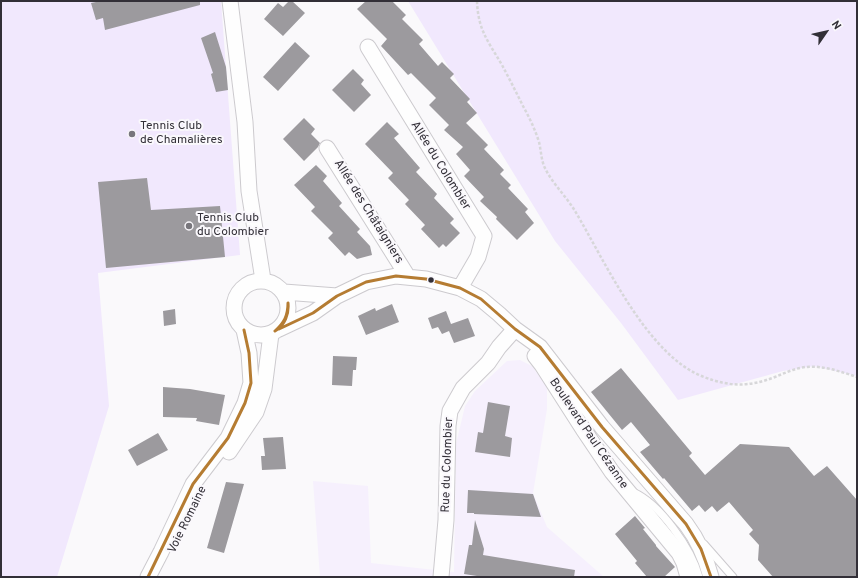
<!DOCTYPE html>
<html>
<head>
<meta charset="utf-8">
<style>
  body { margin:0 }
  #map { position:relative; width:858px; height:578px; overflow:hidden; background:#faf9fb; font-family:Overpass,sans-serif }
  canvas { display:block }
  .frame { position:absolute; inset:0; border:2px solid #322f37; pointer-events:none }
  .north { position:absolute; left:806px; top:12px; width:40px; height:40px; -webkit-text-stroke:3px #faf8fc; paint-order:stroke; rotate:56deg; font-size:11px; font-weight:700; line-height:16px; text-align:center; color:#322f37 }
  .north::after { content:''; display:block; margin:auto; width:14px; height:18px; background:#322f37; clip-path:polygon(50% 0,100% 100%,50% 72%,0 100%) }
</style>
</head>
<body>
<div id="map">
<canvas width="858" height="578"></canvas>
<div class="frame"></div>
<div class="north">N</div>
</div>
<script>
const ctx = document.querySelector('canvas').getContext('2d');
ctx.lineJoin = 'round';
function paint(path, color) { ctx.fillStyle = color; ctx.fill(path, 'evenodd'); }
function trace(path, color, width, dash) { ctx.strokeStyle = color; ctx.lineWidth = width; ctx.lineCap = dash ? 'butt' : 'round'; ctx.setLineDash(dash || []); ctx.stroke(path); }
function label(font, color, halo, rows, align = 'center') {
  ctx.font = font + ' Overpass,sans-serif'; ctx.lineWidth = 4; ctx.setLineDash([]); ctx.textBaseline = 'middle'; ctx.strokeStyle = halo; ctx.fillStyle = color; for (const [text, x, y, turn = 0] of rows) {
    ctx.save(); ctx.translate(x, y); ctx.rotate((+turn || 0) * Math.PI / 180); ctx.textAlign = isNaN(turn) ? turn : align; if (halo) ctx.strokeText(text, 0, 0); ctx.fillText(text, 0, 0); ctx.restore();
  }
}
paint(new Path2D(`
  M520,360l12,6 15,21v22l-14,84 14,34 57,50h-284l-7,-96 55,5 3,77 83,9 2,-128 9,-38 10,-15 32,-30z`), '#f6f0fd');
paint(new Path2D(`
  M1,1h220l19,254 -142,18 11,133 -52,171h-56z
  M408,1h449v375l-43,-10 -31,5 -105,29 -57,-77 -66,-82z`), '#f1e8fd');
paint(new Path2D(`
  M101,1h99v4l-95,25 -2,-12 -7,2 -5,-17z
  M289,1h3l13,12 -22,23 -19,-17 14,-16 5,4z
  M366,1h26l14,14 -4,4 21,21 -4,4 19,22 4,-4 12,12 -4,4 20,21 -3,3 10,11 -11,10 22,22 -4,4 20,21 -4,4 11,11 -3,3 20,21 -3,3 9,11 -17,17 -21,-21 1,-2 -17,-16 4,-4 -20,-21 6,-6 -14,-16 7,-7 -19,-17 5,-5 -20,-20 7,-7 -25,-25 -3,2 -27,-29 6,-7 -30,-30z
  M215,32l11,35 2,23 -12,2 -5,-18 2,-1 -12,-35z
  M295,42l15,14 -32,35 -15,-14z
  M353,69l11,11 -3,4 10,11 -17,17 -22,-22z
  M304,118l11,11 -4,5 9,9 -2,4 -14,14 -21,-22z
  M387,122l12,12 -5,4 26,30 -4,4 21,22 -3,4 20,21 -4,4 10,10 -14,14 -3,-3 -4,4 -18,-19 4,-4 -20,-21 4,-4 -21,-22 5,-5 -28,-29z
  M316,165l11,11 -4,5 19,22 -3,3 21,23 -3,3 13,14 2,9 -15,4 -8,-7 -4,4 -17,-18 5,-5 -22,-22 4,-4 -21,-22z
  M147,178l4,32 69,-4 5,51 -119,11 -8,-86z
  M392,304l7,18 -33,13 -8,-19 17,-8 1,3z
  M175,309l1,15 -12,2 -1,-15z
  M446,311l5,13 17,-6 7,18 -21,7 -5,-12 -7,3 -4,-7 -6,2 -4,-11z
  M333,356l24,1 -1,13h-3l-1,16 -20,-1z
  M621,368l71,85 -3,3 16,19 35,-31 49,3 25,29 13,-10 30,34v77h-84l-15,-17 1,-15 -10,-11 4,-4 -24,-28 -12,10 -5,-6 -7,6 -6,-7 -7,6 -28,-33 -1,1 -23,-27 10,-7 -19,-23 -9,8 -31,-38z
  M163,387l27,2 35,6 -6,30 -23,-4 1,-3 -34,-1z
  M488,402l22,4 -5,30 7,2 -2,19 -35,-5 3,-20 5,1z
  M158,433l10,17 -31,16 -9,-16z
  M283,437l3,32 -24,1 -1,-14h4l-2,-18z
  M226,482l18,2 -20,69 -17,-5z
  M468,490l65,4 8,23 -67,-3v-1h-7z
  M635,516l10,12 -2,1 13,16v1l19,21 -11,10h-17l-12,-14 2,-2 -22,-27z
  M475,520l9,29 -1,6 92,15 -1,7h-97v-1l-13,-2 5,-29h3z`), '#9c9a9e');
const lane = new Path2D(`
  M633,492c27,12 58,56 66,85
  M704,544l29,33`);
const street = new Path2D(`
  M230,1l15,121 4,69 14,89
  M368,47l116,189 -6,21 -18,31
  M327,148l81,129
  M234 308a27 27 0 1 1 54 0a27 27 0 1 1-54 0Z
  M284,292l53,4
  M279,329l34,-16 24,-17 29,-14 30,-6 30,3 34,9 21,11 18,15 16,15 25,18 62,80 84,97c12,16 20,34 25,53
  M535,356l7,9 41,64 29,43 67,81 5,10 4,14
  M229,452l27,-40 8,-23 7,-55
  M148,577l13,-25 32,-68 35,-46 17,-35 6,-20 -2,-30 -5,-23
  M441,577l5,-57 2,-94 2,-15 13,-23 25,-25 11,-16 16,-18`);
trace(lane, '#cccace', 9);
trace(street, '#cccace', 17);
trace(new Path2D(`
  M477,1c1,29 11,40 25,64 7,13 14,27 21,41 6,11 12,23 16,36 2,8 2,16 5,24 7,16 22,30 31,45 30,50 72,145 129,166 26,10 45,10 71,0 10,-4 20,-9 31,-10 16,-2 36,5 51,10`), '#d7d7d9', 2.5, [3, 2]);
trace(lane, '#fefefe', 7);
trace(street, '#fefefe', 15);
trace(new Path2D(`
  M279,329l34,-16 24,-17 29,-14 30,-6 30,3 34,9 21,11 34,30 25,18 62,80 84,97 15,25 10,28
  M275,331c9,-8 13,-15 13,-28
  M275,331c10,-6 14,-17 13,-28
  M148,577l45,-93 35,-46 17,-35 6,-20 -2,-30 -5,-23`), '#b57c32', 3);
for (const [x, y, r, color] of [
  [132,134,4,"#78767c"],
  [189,226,4,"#78767c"],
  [431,280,3.5,"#322f37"]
]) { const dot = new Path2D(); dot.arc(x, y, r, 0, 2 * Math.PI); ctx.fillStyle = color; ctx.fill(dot); trace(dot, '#faf8fc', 1.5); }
label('12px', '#322f37', '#faf8fc', [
  ["Tennis Club",140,127],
  ["de Chamalières",140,141],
  ["Tennis Club",197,219],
  ["du Colombier",197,233]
], 'left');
label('12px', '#322f37', '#faf8fc', [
  ["Allée du Colombier",440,166,58],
  ["Allée des Châtaigniers",368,212,58],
  ["Boulevard Paul Cézanne",588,434,56],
  ["Rue du Colombier",448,465,-88],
  ["Voie Romaine",188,520,-64]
]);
</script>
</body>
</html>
